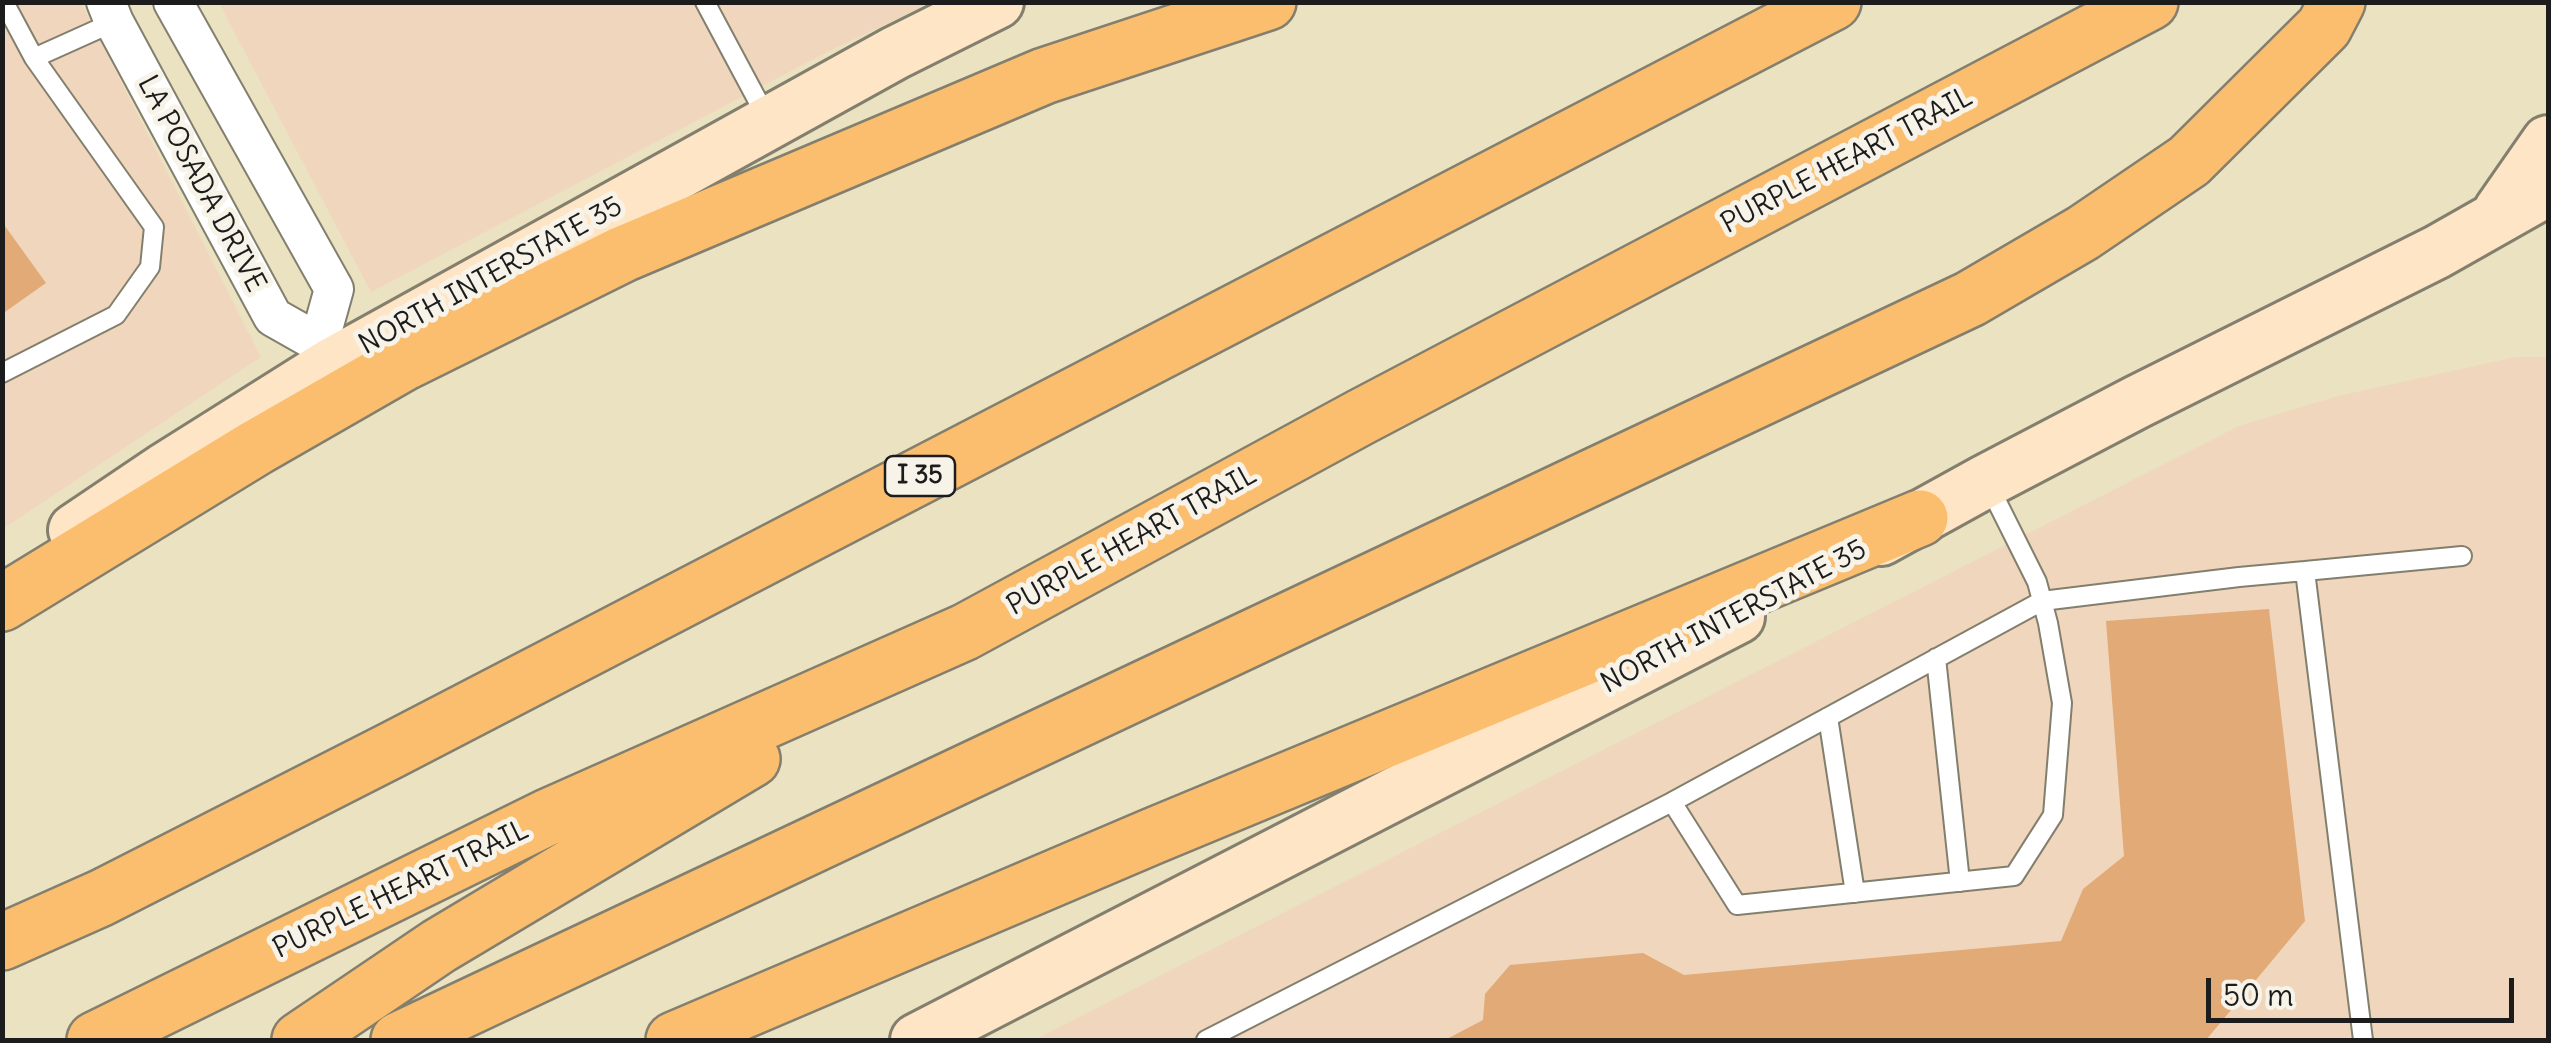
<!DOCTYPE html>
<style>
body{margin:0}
#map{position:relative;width:2551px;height:1043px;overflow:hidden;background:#eae2c0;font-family:Delius,sans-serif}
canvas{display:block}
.frame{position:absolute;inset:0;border:5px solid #1c1c1c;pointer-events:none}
.scale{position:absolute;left:2206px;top:978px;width:308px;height:45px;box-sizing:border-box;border:5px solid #1c1c1c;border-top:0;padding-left:12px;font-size:30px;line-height:35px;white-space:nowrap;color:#1c1c1c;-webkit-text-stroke:8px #f7f3e8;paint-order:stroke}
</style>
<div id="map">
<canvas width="2551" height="1043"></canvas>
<div class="frame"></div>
<div class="scale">50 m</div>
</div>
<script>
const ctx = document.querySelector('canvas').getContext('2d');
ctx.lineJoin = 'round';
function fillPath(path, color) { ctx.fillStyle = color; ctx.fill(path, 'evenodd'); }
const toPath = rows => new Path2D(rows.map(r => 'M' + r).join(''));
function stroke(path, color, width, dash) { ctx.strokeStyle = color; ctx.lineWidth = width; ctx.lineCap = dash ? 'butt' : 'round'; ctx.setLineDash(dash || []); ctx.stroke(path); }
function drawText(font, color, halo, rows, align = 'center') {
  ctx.font = font + ' Delius,sans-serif'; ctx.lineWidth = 10; ctx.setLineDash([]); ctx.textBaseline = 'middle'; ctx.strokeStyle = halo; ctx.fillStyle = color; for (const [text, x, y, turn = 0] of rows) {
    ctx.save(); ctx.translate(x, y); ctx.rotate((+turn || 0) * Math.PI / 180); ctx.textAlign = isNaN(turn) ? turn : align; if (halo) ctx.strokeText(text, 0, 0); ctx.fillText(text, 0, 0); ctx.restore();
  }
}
const built = toPath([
 [3,3,81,3,261,357,3,529],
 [219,3,931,3,825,53,371,292],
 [2516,357,2548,357,2548,1040,1034,1040,2239,426,2338,396]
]);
const building = toPath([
 [2,222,46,283,2,314],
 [2269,609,2305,921,2206,1040,1445,1040,1483,1020,1485,994,1510,965,1643,953,1684,975,2061,941,2083,889,2124,856,2106,621]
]);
const lane = toPath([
 [705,2,767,118],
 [34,58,114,22],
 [2,373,116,315,150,267,154,227,34,58,4,2],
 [2305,571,2462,556],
 [1936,658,1960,882],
 [1828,717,1855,893],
 [1672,802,2042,601,2239,577,2305,571,2363,1040],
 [1206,1040,1672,802,1737,905,2014,876,2053,815,2062,703,2048,623,2037,582,1989,486]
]);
const street = toPath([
 [106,2,114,22,273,317,319,343,331,365],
 [173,2,334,289,319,343]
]);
const secondary = toPath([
 [2500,211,2548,142],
 [75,530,164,470,331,365,895,53,997,2],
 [1881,539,1986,481,2137,402,2437,252,2548,189],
 [917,1040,1738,617]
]);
const highway = toPath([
 [2,603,257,447,405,362,623,254,1044,76,1268,2],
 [2,942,101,898,392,750,1833,2],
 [95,1040,548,817,965,632,1361,417,2150,2],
 [300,1040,439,946,752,759],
 [399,1040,1970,299,2083,233,2189,161,2324,27,2337,2],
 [674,1040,1153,836,1920,518]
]);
const shields = [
 [920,476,70]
];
const shieldNames = [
 ["I 35",920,476]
];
const streetNames = [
 ["PURPLE HEART TRAIL",1847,161,-28],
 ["LA POSADA DRIVE",201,184,62],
 ["NORTH INTERSTATE 35",491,276,-29],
 ["PURPLE HEART TRAIL",1132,541,-29],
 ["NORTH INTERSTATE 35",1734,617,-28],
 ["PURPLE HEART TRAIL",401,890,-26]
];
fillPath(built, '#f0d6bc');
fillPath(building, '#e1aa76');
stroke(lane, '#837f6e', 22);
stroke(street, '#837f6e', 42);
stroke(secondary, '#837f6e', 58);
stroke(highway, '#837f6e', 60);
stroke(lane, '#fff', 18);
stroke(street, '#fff', 38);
stroke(secondary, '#fde5c5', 52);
stroke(highway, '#fbbd6e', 55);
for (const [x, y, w] of shields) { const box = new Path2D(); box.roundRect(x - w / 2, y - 20, w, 40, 8); ctx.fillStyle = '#f7f3e8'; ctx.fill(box); stroke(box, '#1c1c1c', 2.5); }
drawText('bold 25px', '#1c1c1c', null, shieldNames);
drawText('28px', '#1c1c1c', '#f7f3e8', streetNames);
</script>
